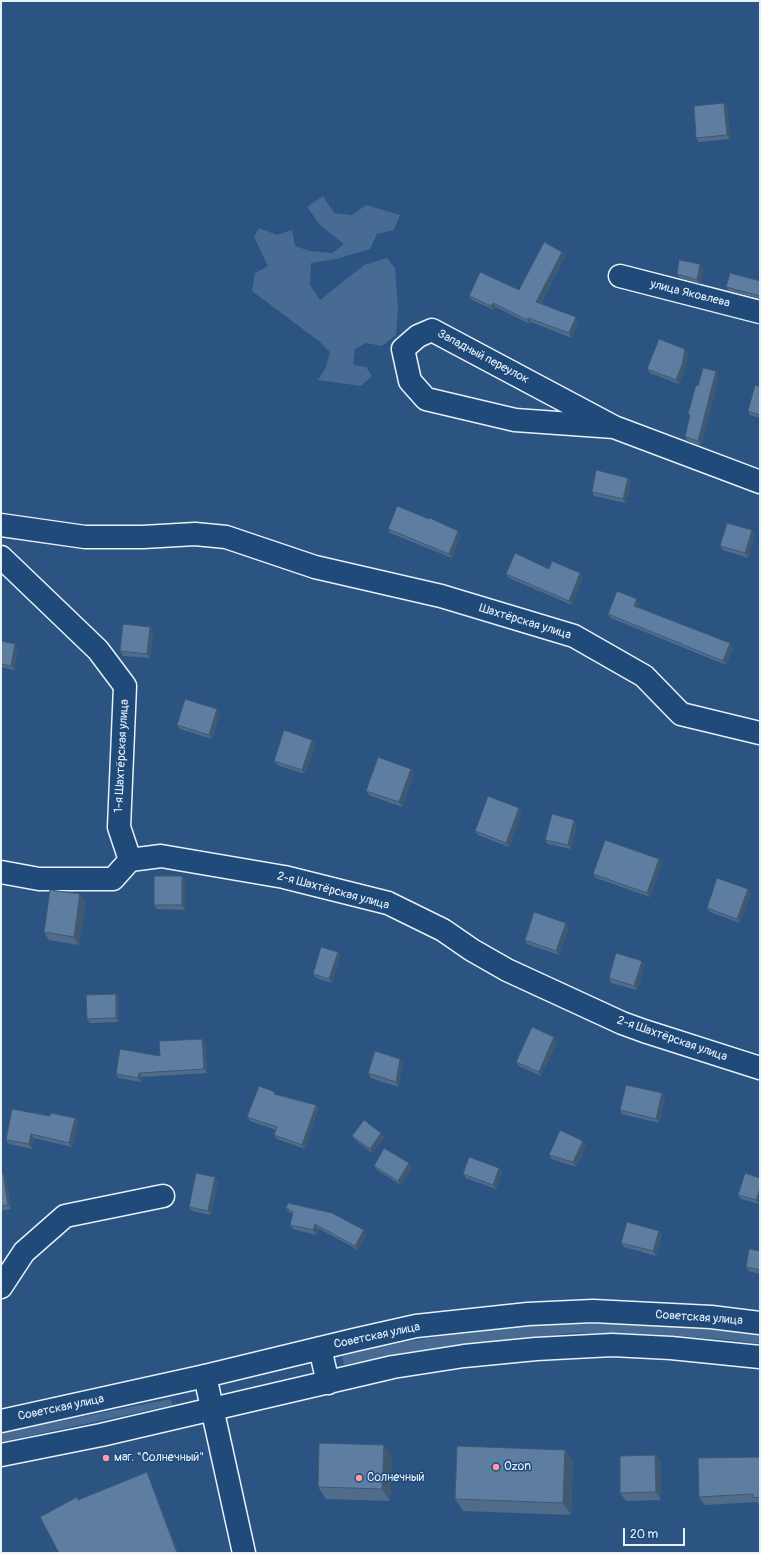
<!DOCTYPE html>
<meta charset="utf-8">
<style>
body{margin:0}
#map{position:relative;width:761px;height:1554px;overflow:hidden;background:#2b5482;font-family:Pangolin,sans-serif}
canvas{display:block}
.frame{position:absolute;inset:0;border:2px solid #e8f1f8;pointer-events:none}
.scale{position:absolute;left:623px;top:1528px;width:62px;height:18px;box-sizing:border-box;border:2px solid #e8f1f8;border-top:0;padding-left:5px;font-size:12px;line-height:14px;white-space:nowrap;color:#e8f1f8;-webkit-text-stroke:3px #1f4a7a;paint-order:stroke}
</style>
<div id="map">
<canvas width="761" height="1554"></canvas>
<div class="frame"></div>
<div class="scale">20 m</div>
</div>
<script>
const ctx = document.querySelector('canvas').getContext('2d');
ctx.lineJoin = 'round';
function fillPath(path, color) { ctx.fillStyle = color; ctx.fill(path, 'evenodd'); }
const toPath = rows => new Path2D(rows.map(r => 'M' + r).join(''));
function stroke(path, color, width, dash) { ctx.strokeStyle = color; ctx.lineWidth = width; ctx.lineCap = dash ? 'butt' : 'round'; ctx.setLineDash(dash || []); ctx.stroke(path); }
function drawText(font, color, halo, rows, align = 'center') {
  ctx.font = font + ' Pangolin,sans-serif'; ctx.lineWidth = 3; ctx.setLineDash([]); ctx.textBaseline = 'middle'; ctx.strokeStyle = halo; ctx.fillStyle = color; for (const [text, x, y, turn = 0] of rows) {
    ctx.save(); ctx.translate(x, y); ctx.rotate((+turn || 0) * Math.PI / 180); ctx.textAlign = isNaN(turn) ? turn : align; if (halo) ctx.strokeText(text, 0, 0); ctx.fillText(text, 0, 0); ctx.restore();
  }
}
const green = toPath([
 [323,196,334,213,352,215,366,205,400,215,394,230,377,234,370,249,336,259,311,263,310,285,320,300,364,265,387,258,395,268,398,308,396,335,382,346,366,343,355,349,353,365,366,367,372,376,361,386,318,380,326,367,330,352,320,342,252,291,255,273,268,266,254,237,259,228,277,235,292,230,295,246,310,251,332,253,344,244,320,225,307,207],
 [633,1323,760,1334,760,1344,729,1340,653,1334,572,1333,415,1351,344,1365,342,1355,405,1342,480,1330,540,1325],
 [170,1399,173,1405,1,1442,1,1433]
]);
const minor = toPath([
 [620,276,760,312],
 [614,427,515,420,426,399,410,381,403,349,418,336,432,330,614,427,760,482],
 [1,525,85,537,143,537,195,534,226,537,315,567,441,596,574,636,644,676,681,714,760,733],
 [1,557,98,650,125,686,119,827,130,860],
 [1,872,39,879,113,879,130,860,161,856,284,877,388,903,443,930,472,950,507,970,622,1023,644,1031,760,1068],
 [1,1287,24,1252,65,1216,163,1196],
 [205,1376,244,1553]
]);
const secondary = toPath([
 [320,1348,328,1383],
 [1,1421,205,1376,354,1340,416,1326,528,1314,593,1311,711,1317,760,1323],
 [1,1455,101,1435,393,1367,464,1356,536,1349,612,1345,671,1348,760,1357]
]);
const wall = toPath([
 [724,103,727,107,730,139,699,142,696,138],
 [562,252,565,256,541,303,578,321,572,338,531,322,530,324,496,307,494,310,472,300,469,296,519,290],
 [703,268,700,284,680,278,677,274],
 [760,281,760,299,729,291,726,287],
 [688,353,685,369,679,384,650,373,647,369],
 [716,371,719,376,701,445,688,442,685,437,690,416,688,414,698,386],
 [760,387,760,418,750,415,748,411],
 [631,482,626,503,594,496,592,492],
 [429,519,461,535,452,558,390,533,388,529],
 [755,534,748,558,723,550,720,546],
 [549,569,583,577,572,605,509,578,506,574],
 [640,603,638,607,730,643,733,648,726,665,611,618,608,614],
 [150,627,153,631,150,658,123,656,120,651],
 [1,641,15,644,18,648,14,670,1,667],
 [220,713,212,739,180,729,177,725],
 [312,740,315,744,305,774,277,765,274,761],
 [414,773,402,807,369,795,366,791],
 [522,812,509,847,478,835,475,831],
 [577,824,571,849,548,844,545,840],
 [662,863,650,897,596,878,593,874],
 [185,880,185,910,157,909,154,905],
 [751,893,740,923,710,912,707,908],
 [86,903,79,945,49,940,44,932],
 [566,923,569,927,559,955,527,944,525,940],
 [338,952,340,956,332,983,316,978,313,974],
 [645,965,637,990,611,983,609,978],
 [116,994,119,998,119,1022,90,1023,87,1019],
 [557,1041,541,1076,519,1066,516,1062],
 [205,1043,207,1073,142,1077,141,1082,119,1078,116,1074,160,1056],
 [403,1063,398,1087,371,1078,368,1073],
 [278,1095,316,1105,318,1109,305,1149,277,1139,274,1135,276,1130,250,1121,247,1117],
 [665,1097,659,1123,622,1114,620,1110],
 [50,1116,75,1118,78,1122,72,1147,34,1138,32,1149,9,1144,6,1140],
 [381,1133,384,1137,372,1153,355,1140,352,1136],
 [586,1145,576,1167,552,1159,549,1155],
 [374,1166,412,1167,401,1185,377,1170],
 [499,1168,502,1172,496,1189,466,1178,463,1174],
 [1,1174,3,1174,6,1178,11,1209,1,1211],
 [760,1178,760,1202,759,1204,741,1199,738,1195],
 [218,1181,211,1215,192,1211,189,1207],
 [286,1208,366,1235,358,1250,318,1228,316,1235,293,1229,290,1225,293,1214,289,1212],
 [659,1231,662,1235,656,1256,624,1247,621,1243],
 [760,1251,760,1274,749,1271,746,1267],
 [384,1445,392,1457,390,1501,326,1499,318,1487],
 [565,1450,573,1462,571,1515,463,1511,455,1499],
 [655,1455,661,1463,661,1500,626,1501,620,1493],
 [760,1457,760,1506,759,1506,757,1502,705,1505,699,1497]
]);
const shadedWall = toPath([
 [724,103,727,107,730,139,727,135],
 [562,252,565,256,539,306,536,302],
 [700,264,703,268,700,284,697,280],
 [493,303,496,307,494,310,491,306],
 [576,317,578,321,572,338,569,333],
 [528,318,531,322,530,324,527,320],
 [685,349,688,353,685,369,679,384,676,380],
 [716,371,719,376,701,445,698,441],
 [628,478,631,482,626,503,623,499],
 [752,530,755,534,748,558,745,553],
 [458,531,461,535,452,558,449,554],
 [580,573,583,577,572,605,569,601],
 [637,599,640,603,637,610,634,606],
 [150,627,153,631,150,658,147,654],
 [730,643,733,648,726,665,723,661],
 [15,644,18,648,14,670,11,666],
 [217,709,220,713,212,739,209,735],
 [312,740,315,744,305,774,302,770],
 [411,769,414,773,402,807,399,802],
 [519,808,522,812,509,847,506,843],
 [574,820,577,824,571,849,568,845],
 [659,859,662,863,650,897,647,893],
 [182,876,185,880,185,910,182,905],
 [748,889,751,893,740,923,737,919],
 [80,894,86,903,79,945,74,937],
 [566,923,569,927,559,955,556,951],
 [338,952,340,956,332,983,329,979],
 [642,961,645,965,637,990,634,986],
 [116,994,119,998,119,1022,116,1018],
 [554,1037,557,1041,541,1076,539,1072],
 [202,1039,205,1043,207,1073,204,1069],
 [400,1059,403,1063,398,1087,396,1082],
 [139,1073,142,1077,141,1082,138,1078],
 [662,1093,665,1097,659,1123,656,1119],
 [316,1105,318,1109,305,1149,302,1145],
 [75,1118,78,1122,72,1147,69,1143],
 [381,1133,384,1137,372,1153,370,1149],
 [31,1134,34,1138,32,1149,29,1144],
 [583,1141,586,1145,576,1167,573,1162],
 [409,1163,412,1167,401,1185,398,1181],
 [499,1168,502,1172,496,1189,493,1185],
 [3,1174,6,1178,11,1209,8,1205],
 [215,1177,218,1181,211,1215,208,1211],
 [760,1188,760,1202,759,1204,756,1200],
 [315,1224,318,1228,316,1235,313,1230],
 [364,1230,366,1235,358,1250,355,1246],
 [659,1231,662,1235,656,1256,653,1251],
 [384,1445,392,1457,390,1501,382,1489],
 [565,1450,573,1462,571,1515,563,1503],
 [655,1455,661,1463,661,1500,656,1492],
 [147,1472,149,1477,179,1553,177,1553]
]);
const building = toPath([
 [724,103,727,135,696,138,694,106,724,103],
 [544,242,562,252,536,302,576,317,569,333,528,318,527,320,493,303,491,306,469,296,480,272,519,290,544,242],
 [679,260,700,264,697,280,677,274,679,260],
 [730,273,760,281,760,296,726,287,730,273],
 [659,339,685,349,682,365,676,380,647,369,659,339],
 [703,368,716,371,698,441,685,437,690,415,688,414,696,385,698,386,703,368],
 [755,385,760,387,760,415,748,411,755,385],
 [596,470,628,478,623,499,592,492,596,470],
 [397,506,429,519,430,518,458,531,449,554,388,529,397,506],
 [727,523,752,530,745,553,720,546,727,523],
 [515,553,549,569,552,561,580,573,569,601,506,574,515,553],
 [617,591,637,599,634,606,730,643,723,661,608,614,617,591],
 [123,624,150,627,147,654,120,651,123,624],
 [1,641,15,644,11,666,1,664,1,641],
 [185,699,217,709,209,735,177,725,185,699],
 [284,730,312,740,302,770,274,761,284,730],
 [378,757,411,769,399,802,366,791,378,757],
 [488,796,519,808,506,843,475,831,488,796],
 [552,814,574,820,568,845,545,840,552,814],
 [605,840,659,859,647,893,593,874,605,840],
 [154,876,182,876,182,905,154,905,154,876],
 [717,878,748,889,737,919,707,908,717,878],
 [50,890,80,894,74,937,44,932,50,890],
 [534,912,566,923,556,951,525,940,534,912],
 [321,947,338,952,329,979,313,974,321,947],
 [616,953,642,961,634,986,609,978,616,953],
 [116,994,116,1018,87,1019,86,995,116,994],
 [532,1027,554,1037,539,1072,516,1062,532,1027],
 [202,1039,204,1069,139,1073,138,1078,116,1074,120,1049,160,1056,159,1041,202,1039],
 [375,1051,400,1059,396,1082,368,1073,375,1051],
 [626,1085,662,1093,656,1119,620,1110,626,1085],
 [259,1086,275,1092,274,1094,316,1105,302,1145,274,1135,277,1127,247,1117,259,1086],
 [12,1109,50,1116,51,1113,75,1118,69,1143,31,1134,29,1144,6,1140,12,1109],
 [364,1120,381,1133,370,1149,352,1136,364,1120],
 [560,1130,583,1141,573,1162,549,1155,560,1130],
 [384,1148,409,1163,398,1181,374,1166,384,1148],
 [469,1157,499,1168,493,1185,463,1174,469,1157],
 [196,1173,215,1177,208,1211,189,1207,196,1173],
 [745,1173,760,1178,760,1188,756,1200,738,1195,745,1173],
 [1,1174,3,1174,8,1205,1,1206,1,1174],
 [288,1203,332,1213,364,1230,355,1246,315,1224,313,1230,290,1225,293,1212,286,1208,288,1203],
 [627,1222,659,1231,653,1251,621,1243,627,1222],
 [749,1249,760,1251,760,1270,746,1267,749,1249],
 [319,1443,384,1445,382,1489,318,1487,319,1443],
 [457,1446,565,1450,563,1503,455,1499,457,1446],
 [655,1455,656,1492,620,1493,620,1456,655,1455],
 [760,1457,760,1497,753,1498,753,1494,699,1497,698,1458,760,1457],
 [147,1472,177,1553,59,1553,40,1517,77,1497,78,1500,147,1472]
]);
const markers = [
 [106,1458,4,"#ff9aa2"],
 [496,1467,4,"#ff9aa2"],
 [359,1478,4,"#ff9aa2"]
];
const streetNames = [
 ["улица Яковлева",690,294,14],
 ["Западный переулок",483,357,28],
 ["Шахтёрская улица",525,622,17],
 ["1-я Шахтёрская улица",122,756,-87],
 ["2-я Шахтёрская улица",333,891,15],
 ["2-я Шахтёрская улица",672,1039,19],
 ["Советская улица",699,1318,4],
 ["Советская улица",377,1336,-12],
 ["Советская улица",61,1408,-12]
];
const poiNames = [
 ["маг. \"Солнечный\"",114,1458],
 ["Ozon",504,1467],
 ["Солнечный",367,1478]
];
fillPath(green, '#476b93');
stroke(minor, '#e8f1f8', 25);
stroke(secondary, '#e8f1f8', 25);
stroke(minor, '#1f4a7a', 22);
stroke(secondary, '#1f4a7a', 22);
fillPath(wall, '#506c8a');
fillPath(shadedWall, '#415871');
fillPath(building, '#5d7da1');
stroke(building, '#415871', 1);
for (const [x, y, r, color] of markers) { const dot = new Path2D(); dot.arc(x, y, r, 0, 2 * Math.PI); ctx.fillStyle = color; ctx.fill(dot); stroke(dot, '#1f4a7a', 1.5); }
drawText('12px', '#e8f1f8', '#1f4a7a', streetNames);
drawText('12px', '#e8f1f8', '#1f4a7a', poiNames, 'left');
</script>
